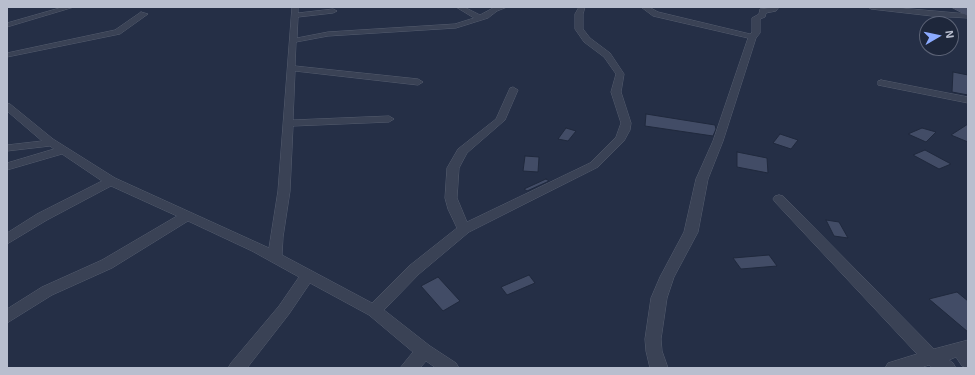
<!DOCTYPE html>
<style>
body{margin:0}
#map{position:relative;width:975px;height:375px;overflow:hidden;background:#252f46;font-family:"Exo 2",sans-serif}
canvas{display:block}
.frame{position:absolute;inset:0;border:8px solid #b8bece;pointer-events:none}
.north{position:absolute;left:919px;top:16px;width:40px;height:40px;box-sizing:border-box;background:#1e273b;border:1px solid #5c6376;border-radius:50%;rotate:81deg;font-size:11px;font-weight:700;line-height:16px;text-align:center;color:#b8bece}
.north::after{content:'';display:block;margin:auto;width:14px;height:18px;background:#8cabff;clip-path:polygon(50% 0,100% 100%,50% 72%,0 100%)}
</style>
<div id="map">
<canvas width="975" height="375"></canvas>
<div class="frame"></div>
<div class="north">N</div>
</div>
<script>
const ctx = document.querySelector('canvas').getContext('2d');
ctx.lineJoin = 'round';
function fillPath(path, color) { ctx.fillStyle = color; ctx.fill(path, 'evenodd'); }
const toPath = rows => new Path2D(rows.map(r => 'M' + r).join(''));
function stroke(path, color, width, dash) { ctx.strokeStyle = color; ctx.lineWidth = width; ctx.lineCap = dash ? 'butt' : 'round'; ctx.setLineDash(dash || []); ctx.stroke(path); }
const building = toPath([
 [953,72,968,75,968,95,952,92,953,72],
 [646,114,715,125,716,129,713,136,645,126,646,114],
 [968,124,968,142,951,135,968,124],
 [566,128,576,131,568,141,558,139,566,128],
 [922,128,936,132,926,142,908,134,922,128],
 [780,134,798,140,791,149,773,143,780,134],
 [925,150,951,164,939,169,913,155,925,150],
 [737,152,767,158,768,173,737,167,737,152],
 [525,156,539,157,538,172,523,171,525,156],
 [546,179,549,181,527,191,524,189,546,179],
 [826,220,839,222,848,238,834,236,826,220],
 [769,255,777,266,741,269,733,258,769,255],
 [529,275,535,283,507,295,501,287,529,275],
 [438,277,460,301,443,311,421,286,438,277],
 [957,292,968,301,968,332,929,299,957,292]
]);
const minor = toPath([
 [63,7,74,7,7,27,7,23,63,7],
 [292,7,298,7,298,13,333,9,337,11,333,13,298,17,297,38,328,32,455,24,474,18,456,7,464,7,480,15,493,8,507,7,497,11,488,18,456,28,328,36,296,42,295,66,418,79,423,82,418,85,295,71,293,120,389,116,394,119,389,122,293,126,290,191,283,237,282,255,372,303,409,266,457,228,448,209,445,198,447,168,458,149,496,119,510,88,513,87,518,90,505,120,467,153,459,168,457,198,467,222,590,163,616,137,621,123,611,92,616,74,604,57,584,42,575,29,575,14,579,7,585,7,583,14,583,29,590,38,610,53,624,74,621,92,631,123,630,130,624,141,598,167,469,232,419,274,384,310,430,346,456,363,459,368,436,368,426,361,420,368,400,368,413,352,369,315,310,283,289,314,247,368,228,368,231,363,279,306,299,277,252,251,188,221,112,268,52,295,7,323,7,309,42,287,102,260,177,216,111,186,47,220,7,244,7,233,37,214,102,181,62,154,7,170,7,163,54,149,50,146,7,151,7,145,42,141,7,111,7,103,10,104,53,139,115,178,269,248,278,191,292,7],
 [641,7,649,7,658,12,750,34,752,32,752,18,759,14,760,9,779,7,776,11,766,13,765,17,760,19,760,33,756,38,723,141,708,179,698,232,674,277,667,298,661,339,662,351,668,368,650,368,646,351,645,339,651,298,660,277,684,232,696,179,713,141,748,38,653,16,641,7],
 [868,7,889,7,968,14,968,18,932,16,871,9,868,7],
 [141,12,148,14,120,34,7,57,7,53,115,30,141,12],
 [881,80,968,97,968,103,878,85,878,81,881,80],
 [779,195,783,196,934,349,968,340,968,368,962,366,956,357,949,360,953,363,956,368,933,368,929,365,920,368,885,368,888,363,917,354,775,202,773,199,775,196,779,195]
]);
const secondary = toPath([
 [951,7,964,7,968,9,968,16,951,7]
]);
fillPath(building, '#424c66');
stroke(building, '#20293d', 1);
stroke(minor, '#555d6f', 1);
stroke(secondary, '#555d6f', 1);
fillPath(minor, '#3a4255');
fillPath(secondary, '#485068');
</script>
